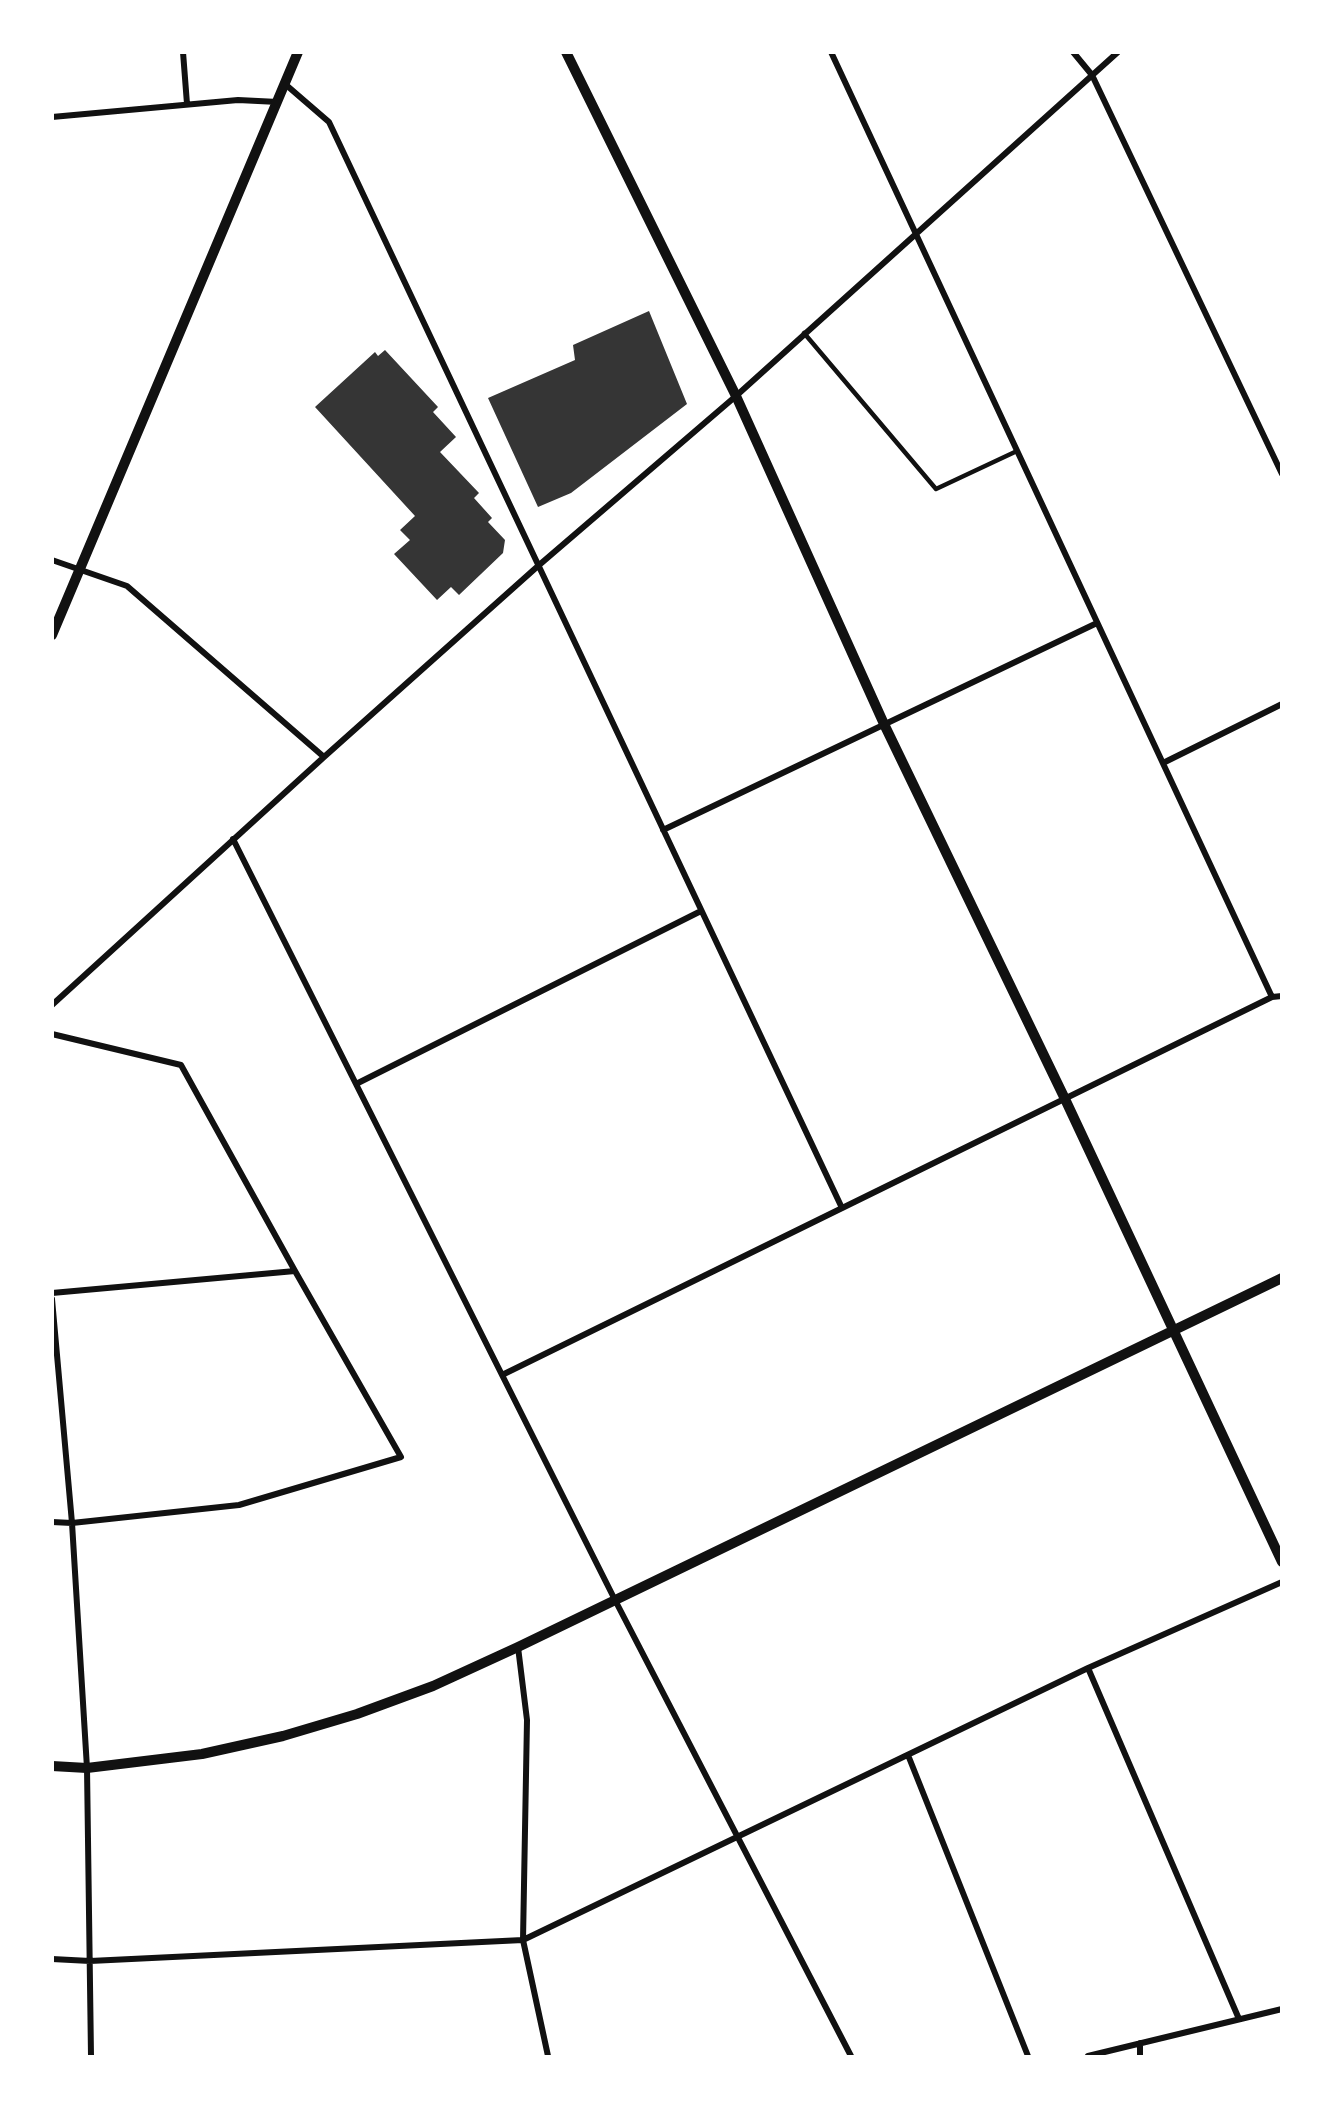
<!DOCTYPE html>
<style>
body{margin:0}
#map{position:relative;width:1334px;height:2109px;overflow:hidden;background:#fff;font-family:Ubuntu,sans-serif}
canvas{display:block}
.frame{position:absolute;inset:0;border:54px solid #fff;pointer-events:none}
</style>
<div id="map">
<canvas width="1334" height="2109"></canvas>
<div class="frame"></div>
</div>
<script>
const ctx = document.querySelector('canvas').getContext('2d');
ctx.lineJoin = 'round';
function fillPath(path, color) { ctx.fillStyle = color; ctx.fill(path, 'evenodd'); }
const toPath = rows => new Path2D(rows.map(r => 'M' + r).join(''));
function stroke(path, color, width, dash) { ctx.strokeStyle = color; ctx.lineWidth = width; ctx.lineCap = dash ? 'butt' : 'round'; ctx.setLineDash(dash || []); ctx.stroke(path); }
const building = toPath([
 [649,311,687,404,571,493,538,507,488,398,575,360,573,345],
 [385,350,438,407,433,412,456,437,440,452,479,493,474,498,492,518,488,522,505,540,503,553,459,595,451,587,437,600,394,554,410,540,400,530,415,516,315,407,375,352,378,356]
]);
const service = toPath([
 [804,333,936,489,1017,451]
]);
const minor = toPath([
 [183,52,187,104],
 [831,52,1272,997],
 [1073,52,1092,75,1282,474],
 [285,84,329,122,842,1208],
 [52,117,238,100,278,102],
 [52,560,127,586,324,757],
 [1163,763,1282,704],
 [663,830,1097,623],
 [233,839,615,1600,851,2056],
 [52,1005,324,757,538,566,736,396,1118,52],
 [52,1034,181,1065,295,1271,401,1457,239,1505,72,1523,87,1768,91,2056],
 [356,1084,701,911],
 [52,1293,295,1271],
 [52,1299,72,1523,52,1522],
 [502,1375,1272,997,1282,996],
 [518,1647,527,1720,523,1940,548,2056],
 [1088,1668,1239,2019],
 [908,1755,1028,2056],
 [52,1959,90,1961,523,1940,1088,1668,1282,1582],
 [1140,2043,1140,2056],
 [1088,2056,1282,2009]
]);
const tertiary = toPath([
 [566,52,736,396,884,724,1065,1099,1282,1562],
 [52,635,298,52],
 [52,1766,87,1768,202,1754,283,1736,357,1714,433,1686,518,1647,1282,1278]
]);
fillPath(building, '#353535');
stroke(service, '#111', 4.5);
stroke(minor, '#111', 6);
stroke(tertiary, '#111', 10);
</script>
